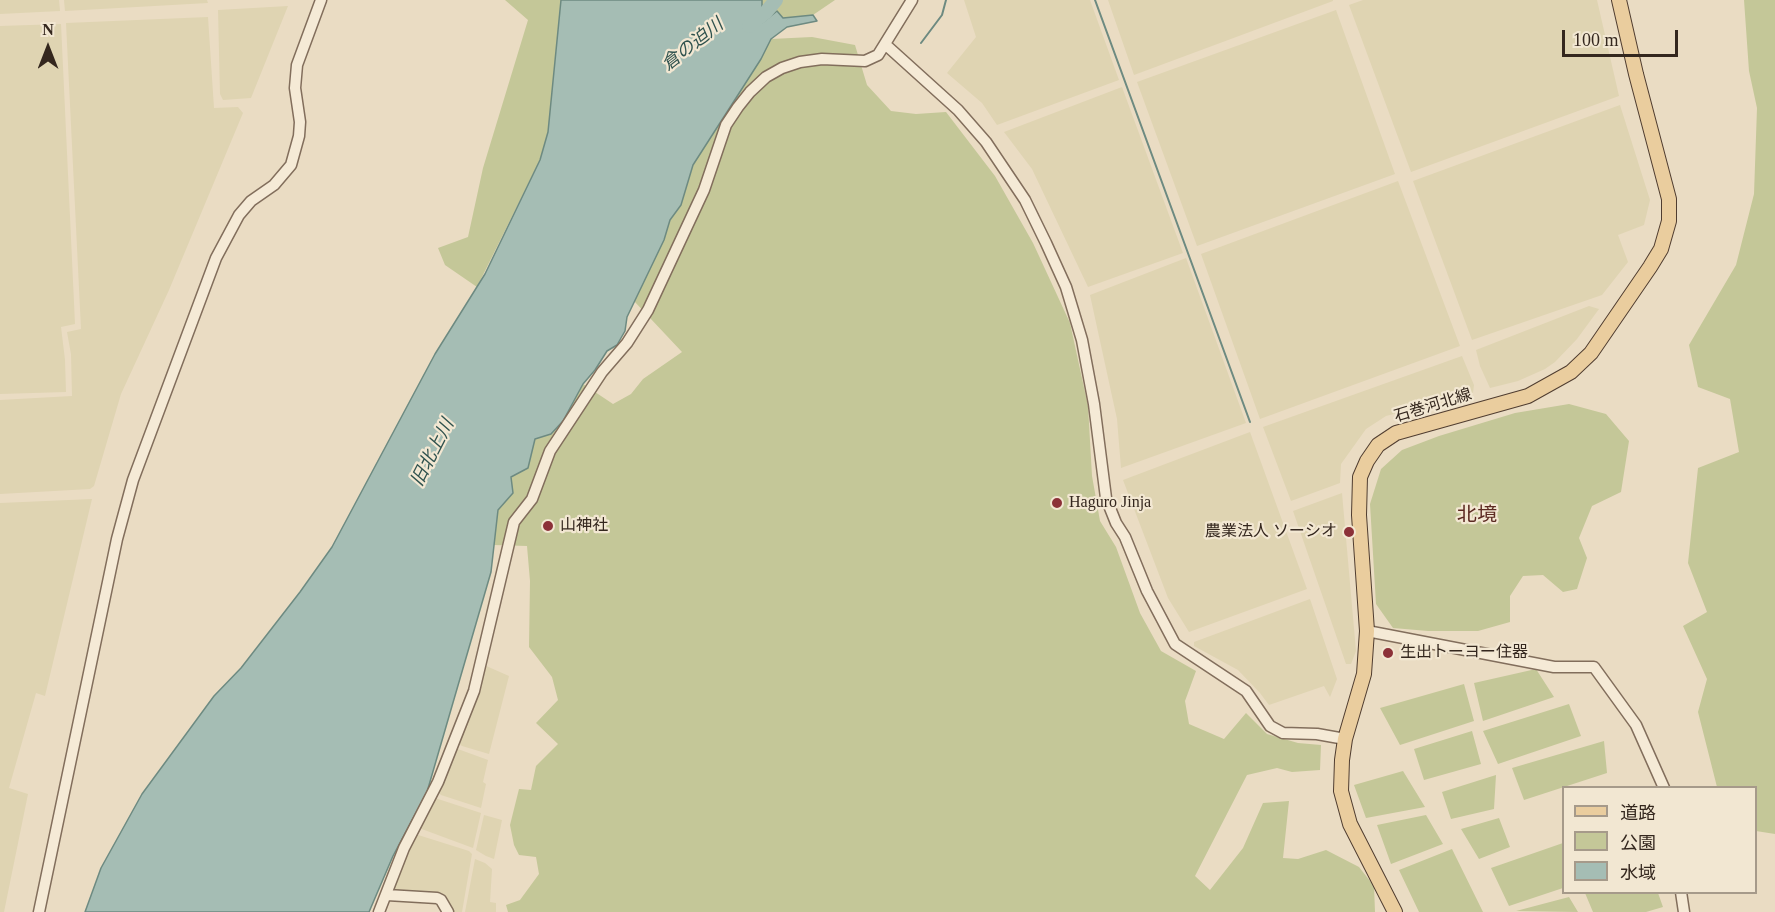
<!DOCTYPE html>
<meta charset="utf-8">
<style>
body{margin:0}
#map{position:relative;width:1775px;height:912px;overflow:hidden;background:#eadcc3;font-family:"Times New Roman","Noto Sans JP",serif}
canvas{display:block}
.legend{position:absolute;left:1562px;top:786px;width:195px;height:108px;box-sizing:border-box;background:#f2e7d2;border:2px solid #a69a8a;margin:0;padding:8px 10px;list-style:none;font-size:18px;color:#34271e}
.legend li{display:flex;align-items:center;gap:12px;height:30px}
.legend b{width:30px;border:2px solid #a69a8a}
.north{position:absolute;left:18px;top:18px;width:60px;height:60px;-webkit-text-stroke:4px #f2e7d2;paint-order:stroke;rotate:0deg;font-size:16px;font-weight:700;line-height:24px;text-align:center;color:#34271e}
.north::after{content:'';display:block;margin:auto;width:21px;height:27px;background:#34271e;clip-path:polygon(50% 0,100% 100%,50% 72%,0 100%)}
.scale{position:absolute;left:1562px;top:30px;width:116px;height:27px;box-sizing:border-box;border:3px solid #34271e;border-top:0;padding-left:8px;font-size:18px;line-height:21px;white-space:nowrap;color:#34271e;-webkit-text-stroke:4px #f2e7d2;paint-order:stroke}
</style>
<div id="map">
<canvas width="1775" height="912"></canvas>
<ul class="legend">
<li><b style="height:8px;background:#eacd9e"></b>道路</li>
<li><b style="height:16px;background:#c4c798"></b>公園</li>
<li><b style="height:16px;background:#a5bdb4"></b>水域</li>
</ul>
<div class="north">N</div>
<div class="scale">100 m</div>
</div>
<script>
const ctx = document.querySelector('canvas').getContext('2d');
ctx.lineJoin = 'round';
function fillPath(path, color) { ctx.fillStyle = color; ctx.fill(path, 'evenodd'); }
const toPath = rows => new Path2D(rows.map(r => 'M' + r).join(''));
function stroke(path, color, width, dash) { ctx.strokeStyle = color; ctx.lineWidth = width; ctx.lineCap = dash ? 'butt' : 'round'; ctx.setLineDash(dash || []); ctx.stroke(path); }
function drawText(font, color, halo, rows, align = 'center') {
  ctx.font = font + ' "Times New Roman","Noto Sans JP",serif'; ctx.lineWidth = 4.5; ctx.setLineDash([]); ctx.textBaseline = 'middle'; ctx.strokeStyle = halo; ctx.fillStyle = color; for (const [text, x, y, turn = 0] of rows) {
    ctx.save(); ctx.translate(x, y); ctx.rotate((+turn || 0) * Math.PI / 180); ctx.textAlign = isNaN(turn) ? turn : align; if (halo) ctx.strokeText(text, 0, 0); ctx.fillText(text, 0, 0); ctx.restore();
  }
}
const farmland = toPath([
 [0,0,59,0,60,11,0,14],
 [64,0,207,0,208,3,65,11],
 [964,0,1090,0,1119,80,997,125,982,103,947,73,976,37],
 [1108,0,1333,0,1333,1,1134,75],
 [1363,0,1597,0,1619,96,1411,172,1349,5],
 [288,6,251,98,223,100,220,94,218,10],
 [1336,10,1395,174,1197,246,1137,82],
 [208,17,214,108,238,107,243,113,169,290,121,394,94,486,90,489,0,494,0,400,72,396,71,354,67,332,81,329,66,23],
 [61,24,75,324,61,327,65,360,66,392,0,394,0,26],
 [1122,87,1183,253,1088,287,1032,169,1004,132],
 [1620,105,1650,200,1644,225,1618,235,1628,262,1602,295,1472,340,1413,181],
 [1398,181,1460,346,1260,419,1201,254],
 [1186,258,1246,423,1121,468,1117,419,1090,295],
 [1589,306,1599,309,1577,339,1555,362,1545,369,1518,381,1490,388,1480,366,1476,350],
 [1462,356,1474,385,1473,393,1386,416,1366,429,1341,464,1340,483,1291,501,1263,427],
 [1250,432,1307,589,1189,632,1168,598,1123,480],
 [1342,493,1356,651,1351,664,1346,664,1293,511],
 [92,499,45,696,36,693,9,788,28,794,4,912,0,912,0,503],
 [1310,599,1337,679,1330,697,1324,686,1269,705,1260,693,1238,670,1194,646,1194,642],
 [484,665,509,676,489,754,462,746,457,742],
 [455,748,488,760,483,782,486,784,481,808,441,795,438,792],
 [435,798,481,813,473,848,419,828],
 [484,815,502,820,494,859,486,856,476,850],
 [415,834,469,851,472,854,462,912,451,912,443,897,391,893],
 [475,859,485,863,492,869,490,902,496,903,496,912,465,912]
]);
const green = toPath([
 [505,0,561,0,548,132,540,160,477,287,445,265,438,248,468,237,483,168,528,20],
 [762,0,835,0,813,15,762,24],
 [1744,0,1775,0,1775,834,1756,831,1756,788,1717,787,1698,712,1707,679,1683,626,1707,612,1688,563,1698,468,1739,452,1730,399,1698,387,1689,345,1736,265,1754,194,1757,108,1749,71],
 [812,37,855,45,867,85,891,111,916,114,946,112,995,176,1033,243,1070,323,1088,406,1092,476,1100,521,1116,547,1140,613,1161,651,1196,671,1185,701,1189,724,1224,739,1246,713,1267,734,1298,743,1321,745,1320,770,1292,772,1277,768,1247,775,1195,876,1210,890,1243,848,1263,803,1289,801,1283,858,1298,859,1326,850,1359,867,1374,886,1375,912,508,912,506,905,520,900,539,874,536,857,519,855,514,845,510,825,519,789,531,790,536,766,558,744,536,723,558,700,552,677,529,647,530,581,527,546,494,545,498,510,513,493,511,477,528,468,535,439,551,434,563,421,583,384,613,404,631,394,643,379,682,352,634,301,670,220,681,205,693,165,771,39],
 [1569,404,1606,414,1629,441,1621,492,1592,506,1579,538,1587,558,1577,589,1563,592,1543,575,1523,576,1510,596,1510,622,1478,631,1428,631,1393,628,1376,604,1370,504,1381,469,1402,450,1439,436,1515,413],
 [1536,669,1554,697,1483,721,1474,683],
 [1464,684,1474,721,1400,745,1380,708],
 [1569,704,1581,736,1498,764,1483,731],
 [1472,731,1481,764,1424,780,1414,749],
 [1604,741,1607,773,1524,800,1512,768],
 [1403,771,1425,807,1366,818,1354,785],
 [1496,775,1494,809,1451,819,1442,792],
 [1426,815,1443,844,1391,864,1377,825],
 [1499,818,1510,847,1479,859,1461,829],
 [1563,843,1563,888,1509,906,1491,868],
 [1452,849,1483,912,1419,912,1399,870],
 [1585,893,1658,893,1663,907,1646,912,1593,912],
 [1569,897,1578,912,1516,911]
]);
const water = toPath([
 [561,0,762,0,762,23,777,11,783,18,813,15,817,21,787,27,771,39,761,59,693,165,681,205,670,220,664,240,627,317,625,331,617,345,607,351,595,370,583,384,563,421,551,434,535,439,528,468,511,477,513,493,498,510,491,572,427,792,393,856,369,912,85,912,101,868,142,794,214,696,241,668,300,592,332,547,435,354,485,274,540,160,548,132,561,0]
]);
const stream = toPath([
 [1095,0,1250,422],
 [921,43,942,15,946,0]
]);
const river = toPath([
 [749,26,766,12,776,0]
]);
const minor = toPath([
 [886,45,958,110,986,142,1025,200,1046,243,1066,287,1082,340,1094,404,1106,498,1116,523,1125,537,1147,591,1175,644,1246,691,1270,726,1283,733,1317,734,1345,739],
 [1367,631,1554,667,1594,667,1636,725,1664,788],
 [1681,892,1684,912],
 [387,895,437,898,441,900,448,912],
 [39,912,117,539,133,480,216,258,239,215,251,201,274,185,291,165,299,136,300,122,295,88,297,65,321,0],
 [379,912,404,848,438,782,474,691,514,522,532,499,550,451,602,372,627,343,648,310,704,190,726,125,738,107,750,92,766,77,782,68,800,62,822,59,865,61,878,55,912,0]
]);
const major = toPath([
 [1395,912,1350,824,1341,791,1342,760,1345,739,1364,674,1367,631,1359,515,1360,477,1367,461,1378,445,1396,433,1528,396,1571,372,1591,353,1650,267,1661,249,1669,221,1669,199,1636,74,1619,0]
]);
const markers = [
 [1057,503,6,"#8c3138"],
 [548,526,6,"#8c3138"],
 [1349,532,6,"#8c3138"],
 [1388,653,6,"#8c3138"]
];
const streetNames = [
 ["石巻河北線",1433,406,-17]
];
const poiNames = [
 ["Haguro Jinja",1069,503],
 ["山神社",560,526],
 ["農業法人 ソーシオ",1337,532,"right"],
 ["生出トーヨー住器",1400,653]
];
const waterNames = [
 ["倉の迫川",693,45,-38],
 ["旧北上川",433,453,-63]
];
const quarterNames = [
 ["北境",1477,516]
];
fillPath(farmland, '#dfd4b2');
fillPath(green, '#c4c798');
fillPath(water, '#a5bdb4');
stroke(water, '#6d8a81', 1.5);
stroke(stream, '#6d8a81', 2);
stroke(river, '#a5bdb4', 14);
stroke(minor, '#826e5c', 13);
stroke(major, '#503d30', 16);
stroke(minor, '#f5ead6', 10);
stroke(major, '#eacd9e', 14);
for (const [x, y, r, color] of markers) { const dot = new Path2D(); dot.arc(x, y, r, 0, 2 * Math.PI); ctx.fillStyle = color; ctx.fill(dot); stroke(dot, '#f2e7d2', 2); }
drawText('16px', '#34271e', '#f2e7d2', streetNames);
drawText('16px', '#34271e', '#f2e7d2', poiNames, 'left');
drawText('italic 18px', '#2f524e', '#f2e7d2', waterNames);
drawText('20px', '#5c2a22', '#f2e7d2', quarterNames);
</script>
